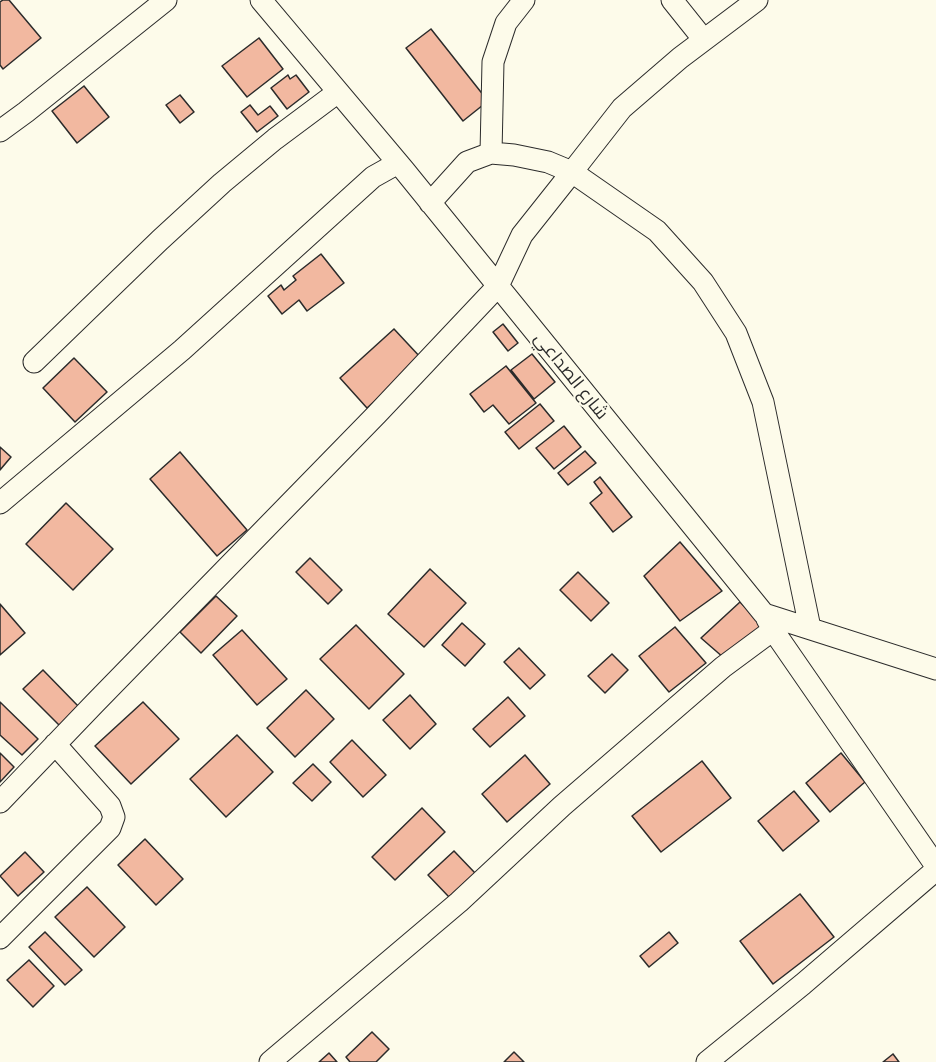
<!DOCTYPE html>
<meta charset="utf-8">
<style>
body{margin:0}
canvas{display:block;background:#fdfbea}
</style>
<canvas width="936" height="1062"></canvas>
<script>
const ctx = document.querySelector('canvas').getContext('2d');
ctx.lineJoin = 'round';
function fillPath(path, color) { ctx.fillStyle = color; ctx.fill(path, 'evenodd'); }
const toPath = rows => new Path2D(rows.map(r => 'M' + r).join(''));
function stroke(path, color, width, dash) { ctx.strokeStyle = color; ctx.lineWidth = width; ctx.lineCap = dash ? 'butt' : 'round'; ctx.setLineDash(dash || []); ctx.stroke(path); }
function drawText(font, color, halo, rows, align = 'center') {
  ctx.font = font + ' Raleway,Cairo,sans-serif'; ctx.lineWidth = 4.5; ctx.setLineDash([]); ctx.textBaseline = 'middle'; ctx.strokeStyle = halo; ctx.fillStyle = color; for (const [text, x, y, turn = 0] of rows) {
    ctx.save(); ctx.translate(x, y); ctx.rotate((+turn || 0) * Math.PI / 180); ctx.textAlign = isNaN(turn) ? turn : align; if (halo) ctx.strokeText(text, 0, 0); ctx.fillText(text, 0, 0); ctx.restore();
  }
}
const building = toPath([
 [3,0,9,0,41,38,3,69,0,65,0,2,3,0],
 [431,29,488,101,463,121,406,48,431,29],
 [259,38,283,69,247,97,222,66,259,38],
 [288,75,290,79,296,75,309,92,287,109,271,88,288,75],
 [84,86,109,117,77,143,52,111,84,86],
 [180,95,194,112,180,123,166,105,180,95],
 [250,105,258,115,270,106,278,116,257,132,241,112,250,105],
 [321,254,344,283,307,311,299,300,282,314,268,296,281,285,284,290,296,280,293,276,321,254],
 [503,324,518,343,508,351,493,332,503,324],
 [394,329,422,359,367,408,340,378,394,329],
 [532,354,555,382,534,399,511,370,532,354],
 [74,358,107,392,75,422,43,388,74,358],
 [506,366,536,403,509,424,493,405,484,412,470,394,506,366],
 [540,404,554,421,519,449,505,432,540,404],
 [564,426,581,447,554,469,536,448,564,426],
 [0,447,11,457,0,470,0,447],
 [585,451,596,463,568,485,558,473,585,451],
 [180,452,247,530,217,556,150,479,180,452],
 [600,477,632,517,613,532,590,503,602,493,594,482,600,477],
 [66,503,113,549,73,590,26,544,66,503],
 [680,542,722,591,680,621,644,576,680,542],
 [310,558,342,590,328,604,296,572,310,558],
 [430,569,466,603,424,647,388,614,430,569],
 [578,572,609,603,591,621,560,590,578,572],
 [216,596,237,616,201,653,180,632,216,596],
 [740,602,764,626,724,658,701,638,740,602],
 [0,604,25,633,0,655,0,604],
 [462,623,485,644,465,666,442,645,462,623],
 [356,625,404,674,369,709,320,659,356,625],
 [675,627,706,663,669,692,639,656,675,627],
 [242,630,287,679,257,705,213,655,242,630],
 [519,648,545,675,530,689,504,662,519,648],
 [612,654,628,670,605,693,588,676,612,654],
 [43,670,80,708,60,726,23,689,43,670],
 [306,690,334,719,295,757,267,728,306,690],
 [410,695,436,724,410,749,383,720,410,695],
 [508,697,525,716,490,747,473,729,508,697],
 [0,702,38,739,22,755,0,735,0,702],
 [143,702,179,739,131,784,95,746,143,702],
 [237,735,273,772,226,817,190,779,237,735],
 [352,740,386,775,363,797,330,762,352,740],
 [0,753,14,767,0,782,0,753],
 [841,753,865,782,830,812,806,783,841,753],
 [525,755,550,784,507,822,482,794,525,755],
 [702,761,731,798,661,852,632,816,702,761],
 [313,764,331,782,312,801,293,783,313,764],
 [794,791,819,821,783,851,758,821,794,791],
 [422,808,445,832,395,880,372,857,422,808],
 [145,839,183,879,156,905,118,865,145,839],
 [454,851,475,873,449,897,428,875,454,851],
 [25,852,44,872,18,896,0,876,25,852],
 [87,887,125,927,94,957,55,917,87,887],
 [800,894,834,937,773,984,740,941,800,894],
 [45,932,82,970,65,985,29,947,45,932],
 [669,932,678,943,649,967,640,956,669,932],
 [29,960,54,986,33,1007,7,980,29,960],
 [372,1032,389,1049,376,1062,350,1062,346,1057,372,1032],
 [514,1052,524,1062,504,1062,514,1052],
 [329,1053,337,1062,319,1062,329,1053],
 [893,1054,899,1062,883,1062,893,1054]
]);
const minor = toPath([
 [261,0,404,170,764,614,936,669],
 [672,0,704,40],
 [0,131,26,112,166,0],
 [491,153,493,62,506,23,524,0],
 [430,203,467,162,491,153,514,155,548,162,572,172,622,108,680,58,757,0],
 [34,362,160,240,222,183,275,139,338,92],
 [0,503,182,350,373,177,398,163],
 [767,619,773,630,936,866],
 [0,802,95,703,377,414,498,286,522,235,572,172,657,231,703,282,736,333,763,402,810,628],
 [0,938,110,828,114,817,110,806,55,744],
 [270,1062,459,902,562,806,723,667,773,630],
 [707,1062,803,984,936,870]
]);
const streetNames = [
 ["شارع الصداعي",571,376,51]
];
fillPath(building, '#f2b8a0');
stroke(building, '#2b2b2b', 1.5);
stroke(minor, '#2b2b2b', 23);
stroke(minor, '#fdfbea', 21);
drawText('18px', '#2b2b2b', '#fdfbea', streetNames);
</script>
